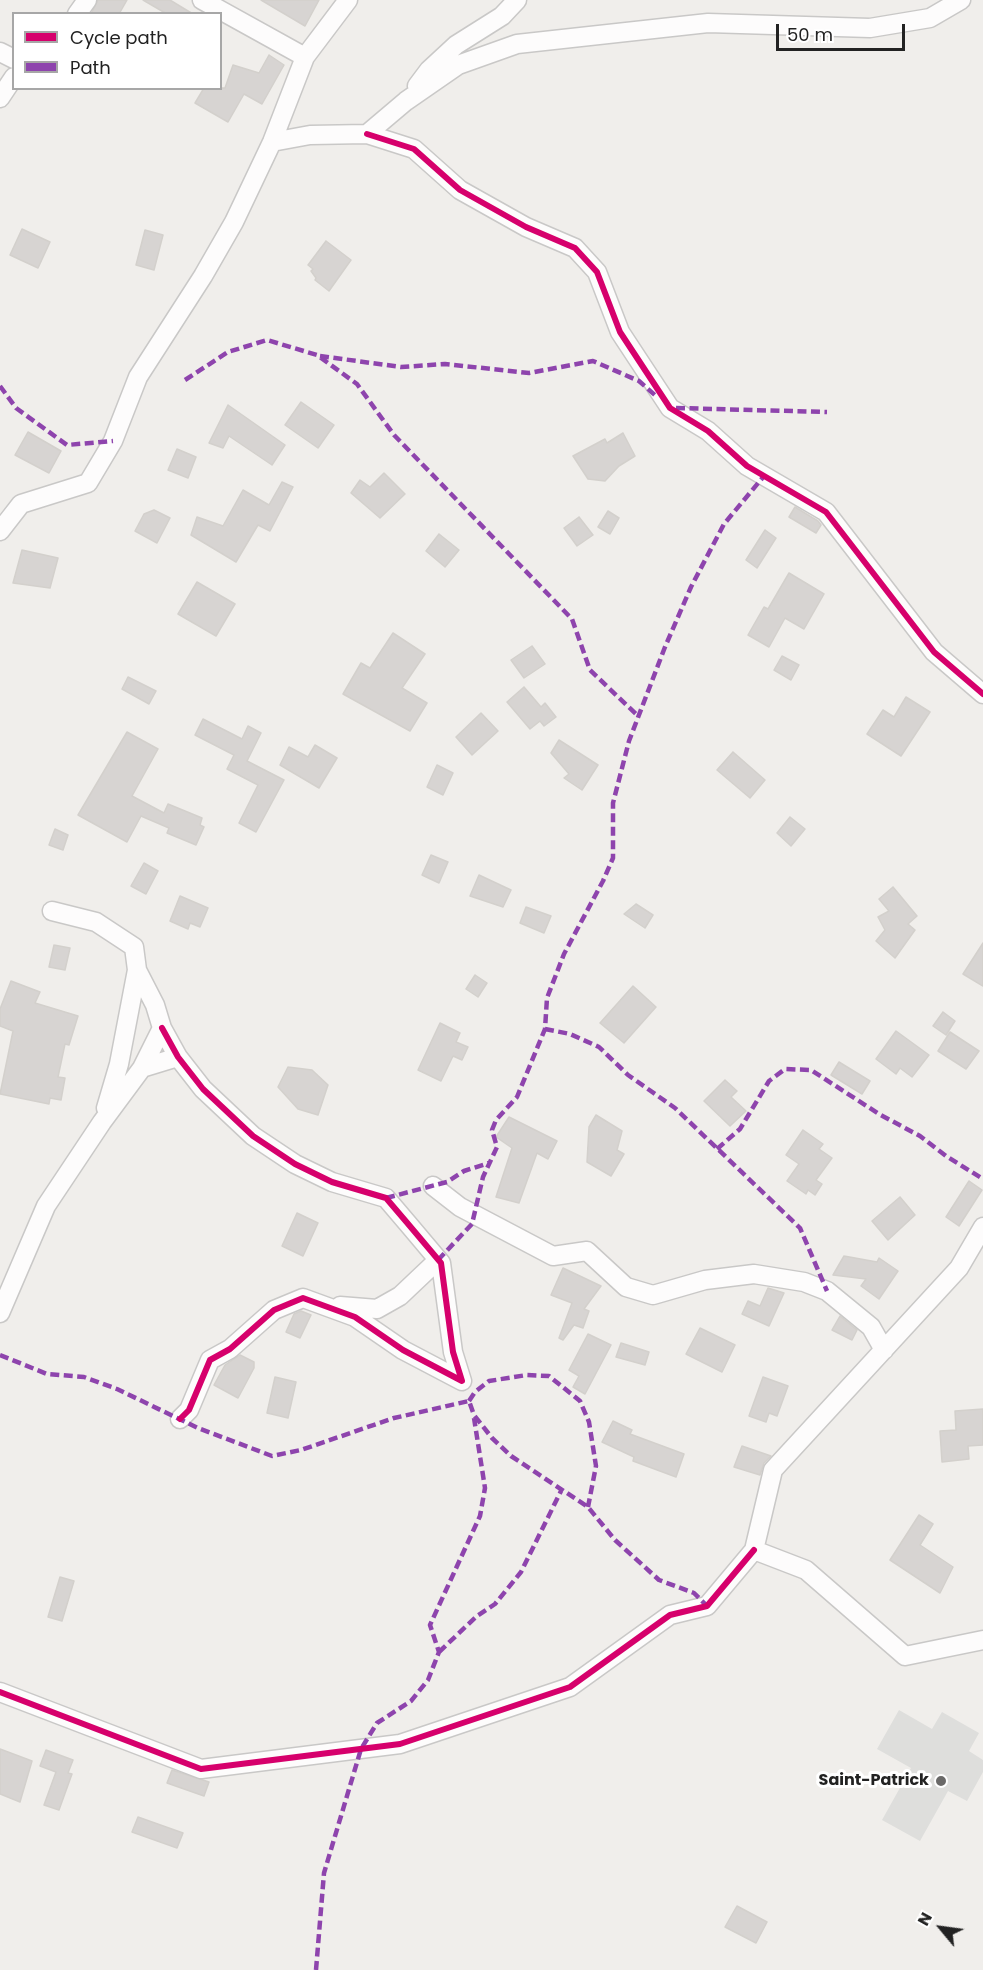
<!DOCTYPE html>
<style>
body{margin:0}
#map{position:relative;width:983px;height:1970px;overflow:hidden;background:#f0eeeb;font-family:Poppins,sans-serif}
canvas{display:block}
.legend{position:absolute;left:12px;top:12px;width:210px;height:78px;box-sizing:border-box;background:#fff;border:2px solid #a7a7a7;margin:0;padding:8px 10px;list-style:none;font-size:18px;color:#222}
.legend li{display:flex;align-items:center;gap:12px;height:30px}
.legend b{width:30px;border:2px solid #a7a7a7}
.north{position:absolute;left:911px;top:1898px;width:60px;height:60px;-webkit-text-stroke:4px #fff;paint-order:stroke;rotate:299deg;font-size:16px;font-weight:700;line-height:24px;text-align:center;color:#222}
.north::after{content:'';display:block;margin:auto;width:21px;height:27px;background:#222;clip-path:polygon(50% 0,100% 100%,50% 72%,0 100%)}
.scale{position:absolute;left:776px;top:24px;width:129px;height:27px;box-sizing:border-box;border:3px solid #222;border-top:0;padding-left:8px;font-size:18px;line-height:21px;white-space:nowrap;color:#222;-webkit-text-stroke:4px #fff;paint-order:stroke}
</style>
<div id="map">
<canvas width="983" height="1970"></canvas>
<ul class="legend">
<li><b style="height:8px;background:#d6006c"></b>Cycle path</li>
<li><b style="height:8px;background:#8e44ad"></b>Path</li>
</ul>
<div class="north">N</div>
<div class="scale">50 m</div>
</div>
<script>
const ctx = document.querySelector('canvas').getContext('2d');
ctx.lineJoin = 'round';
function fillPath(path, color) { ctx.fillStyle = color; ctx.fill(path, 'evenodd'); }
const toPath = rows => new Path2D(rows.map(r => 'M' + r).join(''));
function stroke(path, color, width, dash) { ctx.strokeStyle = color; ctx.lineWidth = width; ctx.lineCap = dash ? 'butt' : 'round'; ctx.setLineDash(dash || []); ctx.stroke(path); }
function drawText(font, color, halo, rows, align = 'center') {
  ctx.font = font + ' Poppins,sans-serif'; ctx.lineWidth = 6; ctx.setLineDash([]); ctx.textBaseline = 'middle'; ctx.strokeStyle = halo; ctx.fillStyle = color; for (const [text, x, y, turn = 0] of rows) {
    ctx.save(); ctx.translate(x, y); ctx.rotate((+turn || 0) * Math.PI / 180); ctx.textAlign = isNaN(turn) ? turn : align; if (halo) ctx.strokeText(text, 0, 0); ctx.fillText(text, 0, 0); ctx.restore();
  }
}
const religious = toPath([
 [899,1710,932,1729,942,1712,979,1733,969,1751,983,1760,983,1772,967,1801,948,1791,920,1841,882,1820,911,1768,877,1749]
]);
const building = toPath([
 [98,0,127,0,119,14,91,14,98,0],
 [143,0,170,0,193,14,167,14,143,0],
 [261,0,319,0,305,26,261,0],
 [269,55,284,65,262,104,244,94,228,122,195,103,204,88,225,88,233,65,259,73,269,55],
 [22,229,50,242,38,268,10,255,22,229],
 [145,230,163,235,154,270,136,265,145,230],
 [326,241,351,260,329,291,315,280,316,278,311,271,313,269,308,265,326,241],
 [301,402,334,425,318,448,285,425,301,402],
 [228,405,285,445,272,465,229,436,223,448,209,443,228,405],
 [28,432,61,451,49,473,15,455,28,432],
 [623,433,635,456,619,466,605,481,588,479,573,456,605,439,607,443,623,433],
 [177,449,196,457,188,478,168,470,177,449],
 [384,473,405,494,380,518,351,493,360,480,370,487,384,473],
 [282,482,293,487,270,531,258,525,236,562,191,535,197,517,223,526,243,490,269,505,282,482],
 [795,507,818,521,821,525,816,533,789,517,795,507],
 [154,510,170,518,157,543,135,531,144,514,154,510],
 [608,511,619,518,610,534,598,527,608,511],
 [579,517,593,535,577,546,564,528,579,517],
 [765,530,776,538,757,568,746,560,765,530],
 [439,534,459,550,445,567,426,551,439,534],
 [22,550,58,558,50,588,13,583,22,550],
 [789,573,824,594,804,629,785,618,769,647,748,635,764,607,768,609,789,573],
 [197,582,235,604,216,636,178,614,197,582],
 [393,633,425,654,402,688,427,703,410,731,343,694,361,663,370,668,393,633],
 [532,646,545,664,524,678,511,660,532,646],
 [782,656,799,665,791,680,774,670,782,656],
 [128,677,156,691,149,704,122,689,128,677],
 [524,687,541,707,545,703,556,717,544,726,540,721,530,729,507,702,524,687],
 [906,697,930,712,901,756,867,734,883,710,894,717,906,697],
 [481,713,498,731,472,755,456,737,481,713],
 [203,719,242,739,248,726,261,733,247,761,284,780,256,832,239,823,258,785,227,769,234,755,195,735,203,719],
 [127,732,158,749,132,796,164,813,168,804,202,818,200,825,204,827,196,845,167,833,169,828,141,816,127,842,78,815,127,732],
 [559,740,598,765,582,790,564,778,569,774,551,753,559,740],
 [315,745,337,758,319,788,280,765,289,747,308,757,315,745],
 [733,752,765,780,750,798,717,770,733,752],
 [437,765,453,773,443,795,427,787,437,765],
 [790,817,805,829,791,846,777,833,790,817],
 [55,829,68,835,63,850,49,845,55,829],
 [431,855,448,862,439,883,422,875,431,855],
 [144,863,158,871,146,894,131,886,144,863],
 [479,875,511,890,503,907,470,896,479,875],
 [893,887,917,916,908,924,915,930,895,958,876,941,885,930,878,917,889,911,879,899,893,887],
 [180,896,208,908,200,927,190,923,188,929,170,921,180,896],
 [636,904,653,915,645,928,624,914,636,904],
 [526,907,551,916,544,933,520,923,526,907],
 [983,943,983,986,963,974,983,943],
 [54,945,70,948,65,970,49,967,54,945],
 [475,975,487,983,478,997,466,989,475,975],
 [11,981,40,992,35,1003,78,1016,69,1045,65,1044,58,1077,65,1078,61,1100,50,1098,49,1104,0,1094,13,1031,0,1026,0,1009,11,981],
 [633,986,656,1007,624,1043,600,1023,633,986],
 [943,1012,955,1021,946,1035,933,1026,943,1012],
 [440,1023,460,1033,456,1042,468,1047,462,1060,453,1056,441,1081,418,1070,440,1023],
 [896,1031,929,1055,912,1077,900,1068,896,1074,876,1059,896,1031],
 [950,1032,979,1051,966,1069,938,1051,950,1032],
 [839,1062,870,1081,862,1094,831,1075,839,1062],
 [288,1067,312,1070,328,1085,318,1115,298,1109,278,1087,288,1067],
 [725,1080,737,1091,731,1097,746,1111,730,1126,704,1101,725,1080],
 [596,1115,622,1131,617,1150,624,1154,611,1176,587,1162,589,1127,596,1115],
 [509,1117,557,1141,548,1159,537,1153,519,1203,496,1197,512,1148,496,1137,509,1117],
 [803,1130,823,1144,819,1149,832,1158,816,1180,822,1184,815,1195,808,1190,806,1194,787,1181,799,1164,786,1155,803,1130],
 [969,1181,982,1190,959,1226,946,1217,969,1181],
 [900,1197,915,1215,888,1240,872,1221,900,1197],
 [297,1213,318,1223,303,1256,282,1246,297,1213],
 [844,1256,877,1262,879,1258,898,1271,879,1299,861,1286,866,1279,833,1275,844,1256],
 [563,1268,601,1286,584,1309,589,1311,583,1328,574,1325,563,1340,559,1338,572,1303,551,1295,563,1268],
 [768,1288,784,1293,769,1326,742,1314,748,1301,760,1306,768,1288],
 [301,1311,311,1315,300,1338,286,1332,294,1314,301,1311],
 [840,1316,857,1330,852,1340,832,1330,840,1316],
 [700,1328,735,1345,722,1372,686,1354,700,1328],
 [588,1334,611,1345,585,1394,573,1387,579,1376,569,1370,588,1334],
 [621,1343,649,1352,645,1365,616,1357,621,1343],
 [240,1355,254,1362,254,1368,238,1398,214,1385,225,1365,240,1355],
 [275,1377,296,1382,288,1418,267,1413,275,1377],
 [763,1377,788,1386,777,1416,769,1413,766,1422,749,1416,763,1377],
 [983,1409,983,1445,968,1446,969,1459,942,1462,940,1431,956,1430,955,1411,983,1409],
 [613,1421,632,1430,630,1434,684,1454,676,1477,633,1461,634,1457,602,1442,613,1421],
 [742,1446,771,1456,764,1463,760,1475,734,1467,742,1446],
 [919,1515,933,1524,920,1545,953,1567,940,1593,890,1560,919,1515],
 [60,1577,74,1581,62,1621,48,1617,60,1577],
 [0,1749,32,1761,20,1802,0,1794,0,1749],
 [46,1750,73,1760,68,1773,72,1774,59,1810,44,1805,56,1772,40,1766,46,1750],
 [172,1770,209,1782,204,1796,167,1783,172,1770],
 [138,1817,183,1833,177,1848,132,1832,138,1817],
 [737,1906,767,1922,756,1943,725,1927,737,1906]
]);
const street = toPath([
 [202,0,305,57],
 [77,14,87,0],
 [0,52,14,59],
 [417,86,429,70,456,45,502,16,517,0],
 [0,98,14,77],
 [367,134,414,149,460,190,526,227,575,248,597,272,620,332,670,408,708,431,747,466,826,512,934,652,983,694],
 [272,142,310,135,367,134,406,101,458,65,517,44,708,23,870,28,930,18,961,0],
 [0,531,21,504,88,483,113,441,138,377,203,276,234,222,272,142,305,57,348,0],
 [52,911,96,922,134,947,137,970,119,1064,106,1108],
 [137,970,155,1005,162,1028,142,1068],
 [162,1028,178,1057,203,1089,253,1136,295,1164,332,1182,386,1198,409,1225,441,1263,453,1352,462,1381,403,1350,355,1317,303,1298,274,1310,230,1349,210,1360,189,1410,180,1419],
 [433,1186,460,1207,553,1256,587,1251,626,1287,653,1295,705,1280,754,1274,804,1282,827,1291,871,1327,884,1350],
 [983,1227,959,1268,773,1470,754,1550,806,1570,905,1656,983,1640],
 [340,1306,377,1309,400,1296,438,1260],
 [0,1313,46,1206,102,1122,142,1068,178,1057],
 [0,1692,201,1769,400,1744,570,1687,670,1615,707,1606,754,1550]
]);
const quiet = toPath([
 [320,356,401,367,445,364,529,373,593,361,639,381,656,396],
 [185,380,228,352,267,340,317,355,357,384,394,435,572,619,590,670,638,716],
 [0,386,16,408,67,445,113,441],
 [676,408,827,412],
 [545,1029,570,1034,599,1047,628,1075,675,1108,800,1228,827,1291],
 [717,1149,740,1129,769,1081,785,1069,811,1070,879,1114,920,1136,946,1156,983,1179],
 [386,1198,447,1182,464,1171,489,1163],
 [438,1260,472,1224,483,1177,497,1147,492,1130,496,1120,517,1097,545,1029,547,998,564,954,603,881,613,858,613,803,629,741,665,647,691,587,724,524,764,476],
 [0,1355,47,1374,84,1377,117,1389,198,1428,272,1456,301,1450,394,1418,469,1401,474,1415,492,1438,511,1456,588,1507,615,1540,659,1580,694,1593,707,1606],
 [469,1401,475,1392,489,1381,527,1375,549,1376,580,1401,589,1422,596,1466,588,1507],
 [439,1652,477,1616,495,1604,521,1572,561,1491],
 [316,1970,324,1873,361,1749,377,1723,411,1701,428,1680,439,1652,430,1625,480,1516,485,1488,474,1418]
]);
const cycleway = toPath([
 [367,134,414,149,460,190,526,227,575,248,597,272,620,332,670,408,708,431,747,466,826,512,934,652,983,694],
 [162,1028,178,1057,203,1089,253,1136,295,1164,332,1182,386,1198,409,1225,441,1263,453,1352,462,1381,403,1350,355,1317,303,1298,274,1310,230,1349,210,1360,189,1410,180,1419],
 [0,1692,201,1769,400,1744,570,1687,670,1615,707,1606,754,1550]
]);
const markers = [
 [941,1781,6,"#6a6968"]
];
const poiNames = [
 ["Saint-Patrick",929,1781]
];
fillPath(religious, '#dededc');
fillPath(building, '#d7d4d2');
stroke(building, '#d3d0cc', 1.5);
stroke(street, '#c9c8c7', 21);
stroke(street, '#fdfcfc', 18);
stroke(quiet, '#8e44ad', 4.5, [9, 4.5]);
stroke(cycleway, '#d6006c', 6);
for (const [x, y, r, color] of markers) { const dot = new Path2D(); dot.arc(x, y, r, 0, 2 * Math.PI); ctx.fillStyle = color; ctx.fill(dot); stroke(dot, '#fff', 2); }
drawText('bold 16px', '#222', '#fff', poiNames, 'right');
</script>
